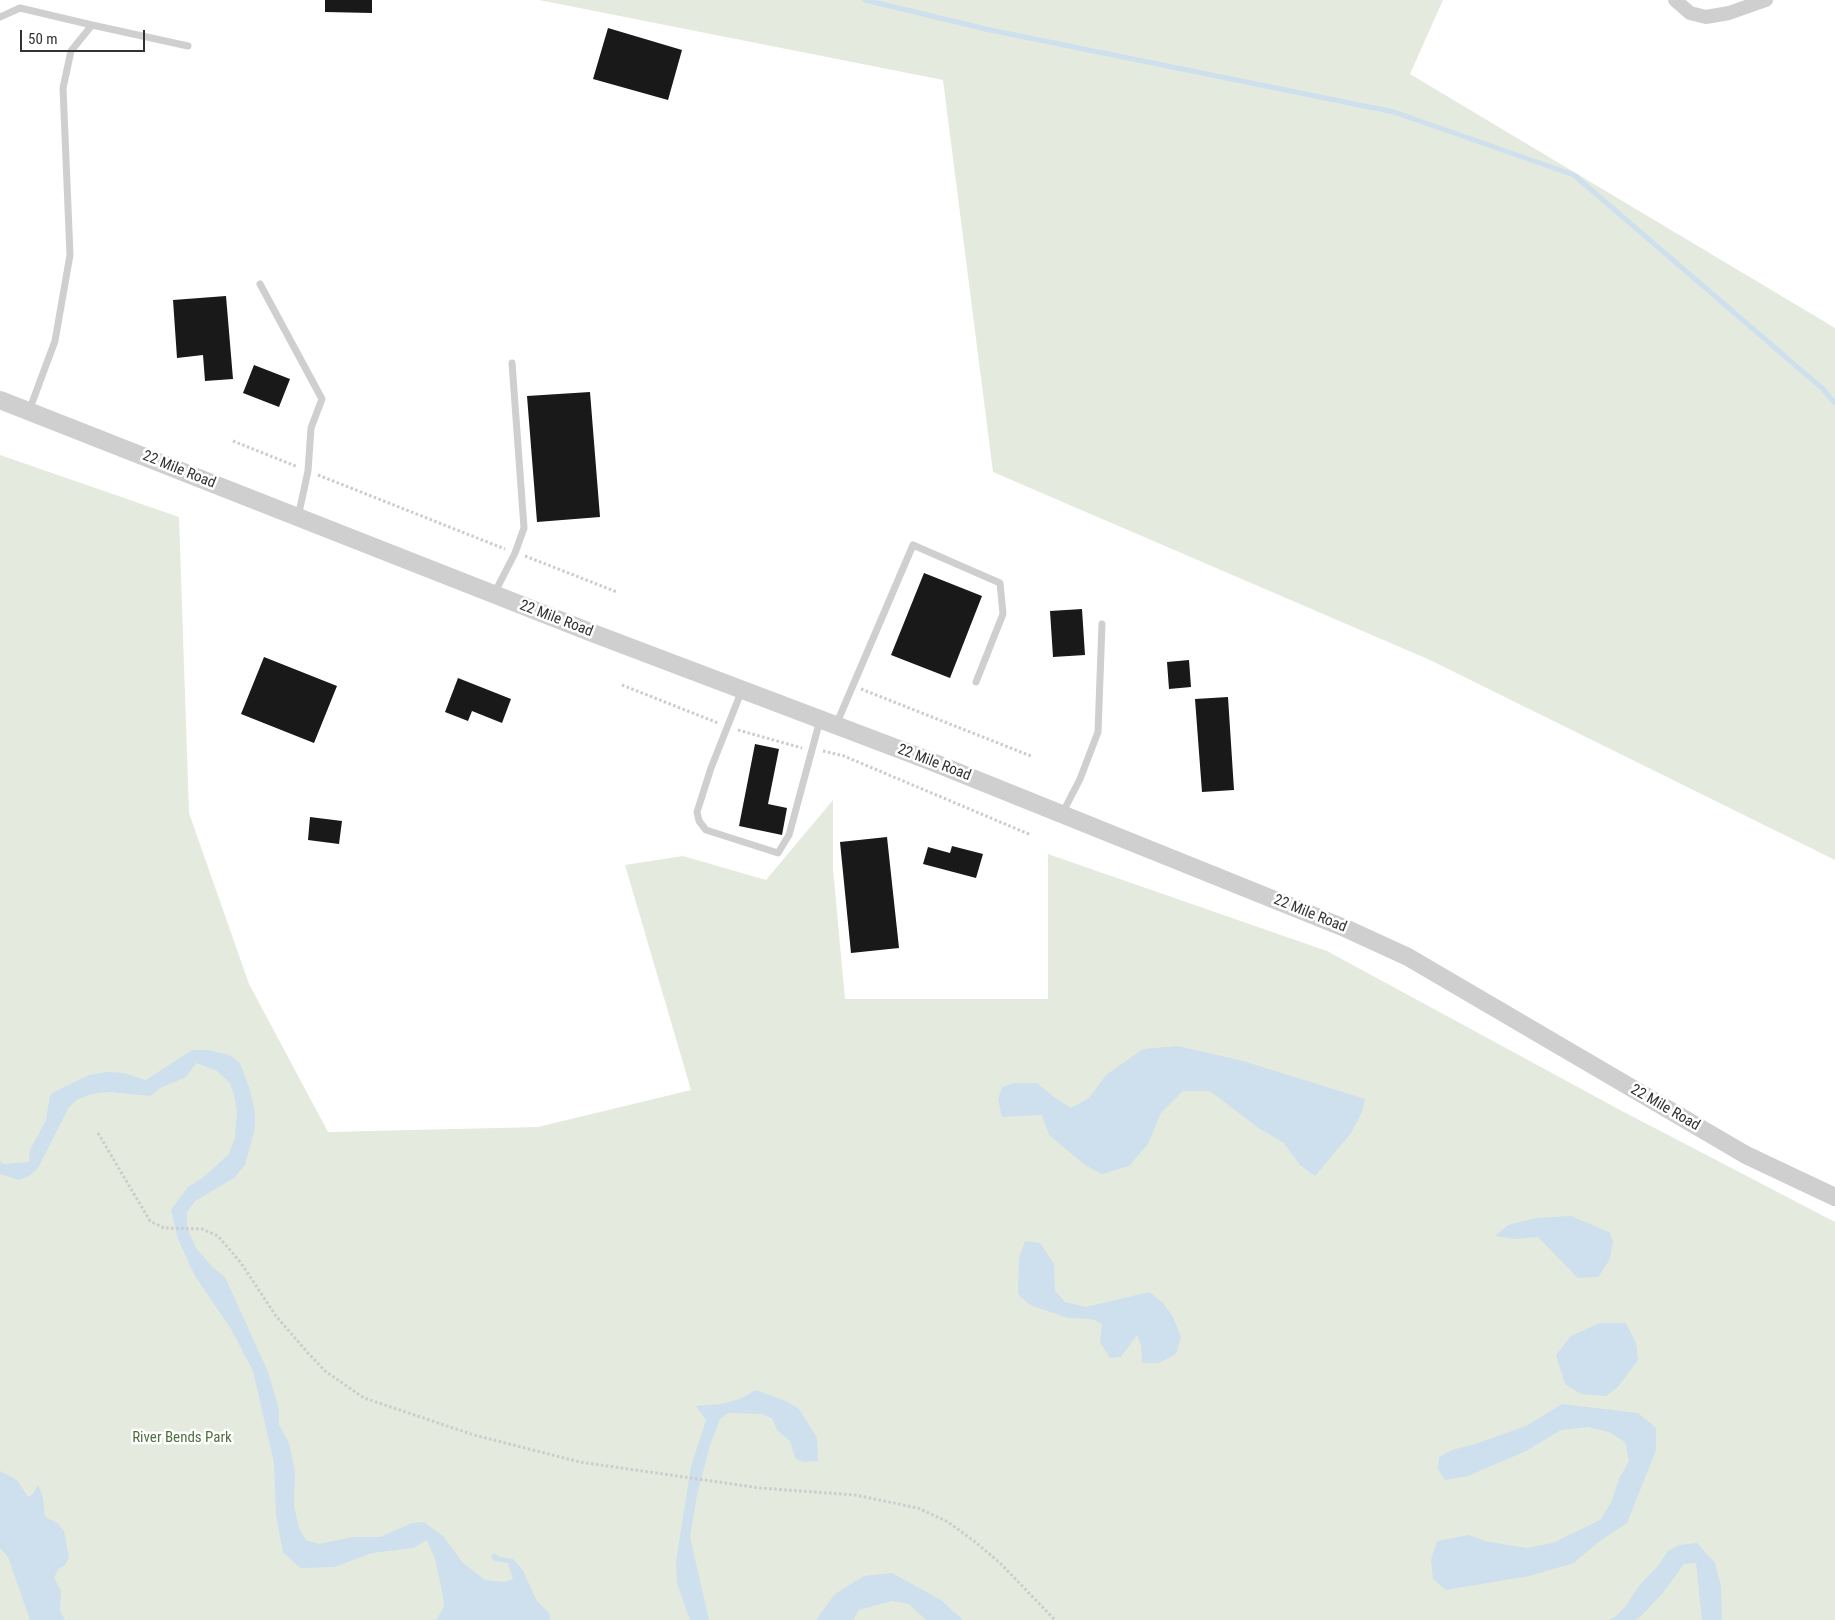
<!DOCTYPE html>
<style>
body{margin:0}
#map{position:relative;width:1835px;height:1620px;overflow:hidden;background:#fff;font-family:"Roboto Condensed",sans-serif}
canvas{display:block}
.scale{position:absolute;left:20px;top:30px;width:125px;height:22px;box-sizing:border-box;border:2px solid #323232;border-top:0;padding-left:6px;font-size:15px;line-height:18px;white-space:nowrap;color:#323232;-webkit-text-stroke:4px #fff;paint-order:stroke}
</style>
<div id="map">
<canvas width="1835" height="1620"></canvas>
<div class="scale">50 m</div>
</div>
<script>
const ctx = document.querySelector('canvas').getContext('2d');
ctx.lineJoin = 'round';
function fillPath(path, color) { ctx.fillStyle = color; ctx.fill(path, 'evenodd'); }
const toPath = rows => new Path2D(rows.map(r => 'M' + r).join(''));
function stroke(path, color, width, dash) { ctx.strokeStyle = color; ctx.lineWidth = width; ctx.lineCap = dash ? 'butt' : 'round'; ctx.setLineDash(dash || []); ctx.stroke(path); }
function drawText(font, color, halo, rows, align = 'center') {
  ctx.font = font + ' "Roboto Condensed",sans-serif'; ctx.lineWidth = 5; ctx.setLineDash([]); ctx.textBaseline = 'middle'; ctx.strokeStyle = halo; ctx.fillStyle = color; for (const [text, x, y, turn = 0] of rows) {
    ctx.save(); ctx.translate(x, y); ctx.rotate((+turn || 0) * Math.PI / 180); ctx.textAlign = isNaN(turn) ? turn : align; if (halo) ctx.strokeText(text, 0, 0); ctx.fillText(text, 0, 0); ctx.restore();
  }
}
const green = toPath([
 [539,0,1443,0,1410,74,1835,328,1835,860,1430,660,993,472,943,80],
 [0,455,179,517,189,813,249,984,328,1132,538,1127,691,1090,625,865,683,856,766,880,833,800,833,869,845,999,1048,999,1048,854,1327,951,1622,1111,1835,1222,1835,1620,0,1620]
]);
const water = toPath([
 [1178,1046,1243,1061,1365,1099,1362,1112,1351,1133,1315,1176,1300,1165,1284,1143,1260,1129,1210,1091,1183,1091,1161,1113,1148,1144,1129,1166,1102,1174,1085,1165,1049,1135,1042,1115,1002,1117,998,1099,1002,1087,1014,1083,1037,1083,1055,1098,1071,1108,1089,1098,1106,1075,1143,1049],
 [192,1050,209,1050,229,1055,240,1063,250,1090,255,1113,255,1128,245,1165,234,1178,195,1201,187,1212,187,1228,196,1248,212,1267,225,1277,268,1372,279,1409,279,1425,289,1443,295,1472,294,1506,299,1528,306,1540,319,1544,353,1537,380,1537,412,1523,424,1522,443,1536,463,1563,485,1580,505,1582,513,1579,508,1563,494,1561,491,1556,494,1553,500,1557,513,1559,522,1569,537,1601,549,1613,550,1620,436,1620,444,1607,443,1596,435,1559,427,1540,413,1548,372,1553,335,1567,300,1568,283,1552,276,1515,274,1463,253,1371,231,1329,195,1276,178,1239,171,1210,188,1187,205,1176,229,1154,235,1138,237,1111,234,1095,230,1083,217,1071,196,1063,186,1077,162,1087,150,1096,110,1092,92,1094,78,1099,69,1107,38,1168,29,1176,19,1180,0,1174,0,1161,4,1164,29,1162,30,1150,46,1120,50,1095,56,1091,89,1075,107,1072,123,1073,146,1080],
 [1571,1216,1609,1232,1613,1241,1610,1259,1598,1277,1578,1278,1538,1237,1515,1239,1495,1236,1508,1225,1536,1218],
 [1025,1241,1040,1243,1054,1264,1055,1291,1065,1302,1086,1307,1149,1292,1163,1303,1173,1317,1181,1337,1176,1354,1159,1363,1142,1363,1141,1345,1137,1335,1121,1357,1110,1358,1100,1342,1102,1324,1092,1319,1068,1318,1030,1305,1018,1294,1019,1258],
 [1600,1323,1626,1323,1636,1343,1638,1360,1618,1387,1606,1396,1581,1394,1565,1384,1556,1355,1571,1336],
 [756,1390,786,1401,799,1409,817,1438,818,1461,803,1462,795,1458,790,1441,777,1430,772,1418,761,1414,728,1413,720,1419,710,1445,697,1495,690,1537,709,1620,690,1620,677,1583,676,1562,691,1466,706,1420,696,1406,722,1404,742,1398],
 [1562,1404,1638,1413,1656,1428,1656,1450,1627,1523,1597,1543,1574,1563,1529,1576,1446,1590,1433,1579,1431,1560,1437,1541,1469,1535,1485,1541,1526,1548,1553,1543,1600,1520,1611,1503,1619,1479,1629,1461,1625,1442,1609,1432,1588,1427,1561,1430,1526,1451,1468,1476,1445,1480,1438,1469,1439,1457,1452,1450,1475,1444,1526,1426],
 [0,1471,17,1480,28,1497,33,1494,38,1485,43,1497,45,1517,57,1523,64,1531,69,1558,64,1566,58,1569,54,1578,61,1591,60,1611,65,1620,30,1620,8,1557,0,1548],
 [1697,1543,1715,1563,1721,1587,1722,1620,1702,1620,1696,1563,1684,1564,1662,1594,1639,1618,1635,1620,1608,1620,1615,1617,1625,1607,1639,1586,1657,1567,1668,1551,1679,1545],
 [892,1573,941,1600,963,1620,926,1620,909,1604,892,1601,859,1610,853,1620,816,1620,835,1594,864,1576]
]);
const stream = toPath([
 [865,0,990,30,1394,112,1574,175,1823,389,1835,403]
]);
const building = toPath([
 [325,0,372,0,372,13,325,12],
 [608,28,682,50,668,100,593,79],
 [226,296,233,379,205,381,203,355,177,358,173,300],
 [254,365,290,379,279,407,243,393],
 [590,392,600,517,537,522,527,396],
 [924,573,982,596,950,678,891,655],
 [1082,609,1085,655,1053,657,1050,611],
 [264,657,337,686,314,743,241,714],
 [1189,660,1191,687,1169,689,1167,662],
 [458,678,511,699,502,723,472,711,468,721,445,712],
 [1228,697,1234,790,1202,792,1195,699],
 [755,744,779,749,768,804,787,808,782,835,739,826],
 [310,817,342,821,339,844,308,840],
 [887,837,899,948,851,953,840,842],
 [952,846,983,854,976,878,923,864,928,847,950,853]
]);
const path = toPath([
 [233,441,298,467],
 [318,475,505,549],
 [525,556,617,592],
 [622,685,718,723],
 [861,689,1031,756],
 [738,730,802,748],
 [823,751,844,756,1031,835],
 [98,1133,150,1221,164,1228,202,1229,218,1236,241,1263,276,1316,307,1352,325,1371,364,1398,474,1435,580,1462,760,1488,855,1495,918,1508,948,1522,974,1541,1000,1563,1055,1620]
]);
const service = toPath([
 [0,17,20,8,92,25],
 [260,284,322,399,311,428,308,471,298,517],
 [29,411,55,341,70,255,63,88,71,51,92,25,188,46],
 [494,594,515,553,524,528,512,363],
 [742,690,711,768,697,812,699,821,706,830,778,853,789,835,820,720],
 [836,725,913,545,1000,583,1003,614,976,682],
 [1062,814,1080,779,1098,732,1102,624]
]);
const minor = toPath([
 [1675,0,1690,13,1706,17,1729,13,1766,0]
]);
const tertiary = toPath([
 [0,400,595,634,925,759,1347,929,1408,957,1746,1155,1835,1197]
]);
const streetNames = [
 ["22 Mile Road",179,470,22],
 ["22 Mile Road",556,619,21],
 ["22 Mile Road",934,763,21],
 ["22 Mile Road",1310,914,22],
 ["22 Mile Road",1665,1108,30]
];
const parkNames = [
 ["River Bends Park",182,1438]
];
fillPath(green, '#e4ebde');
fillPath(water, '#cedfed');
stroke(stream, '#cedfed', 5);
fillPath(building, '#191919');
stroke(path, '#ccc', 3, [2.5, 2.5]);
stroke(service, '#cfcfcf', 7);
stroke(minor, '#cfcfcf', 14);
stroke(tertiary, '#cfcfcf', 18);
drawText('15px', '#323232', '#fff', streetNames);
drawText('15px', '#516e3f', '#fff', parkNames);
</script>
